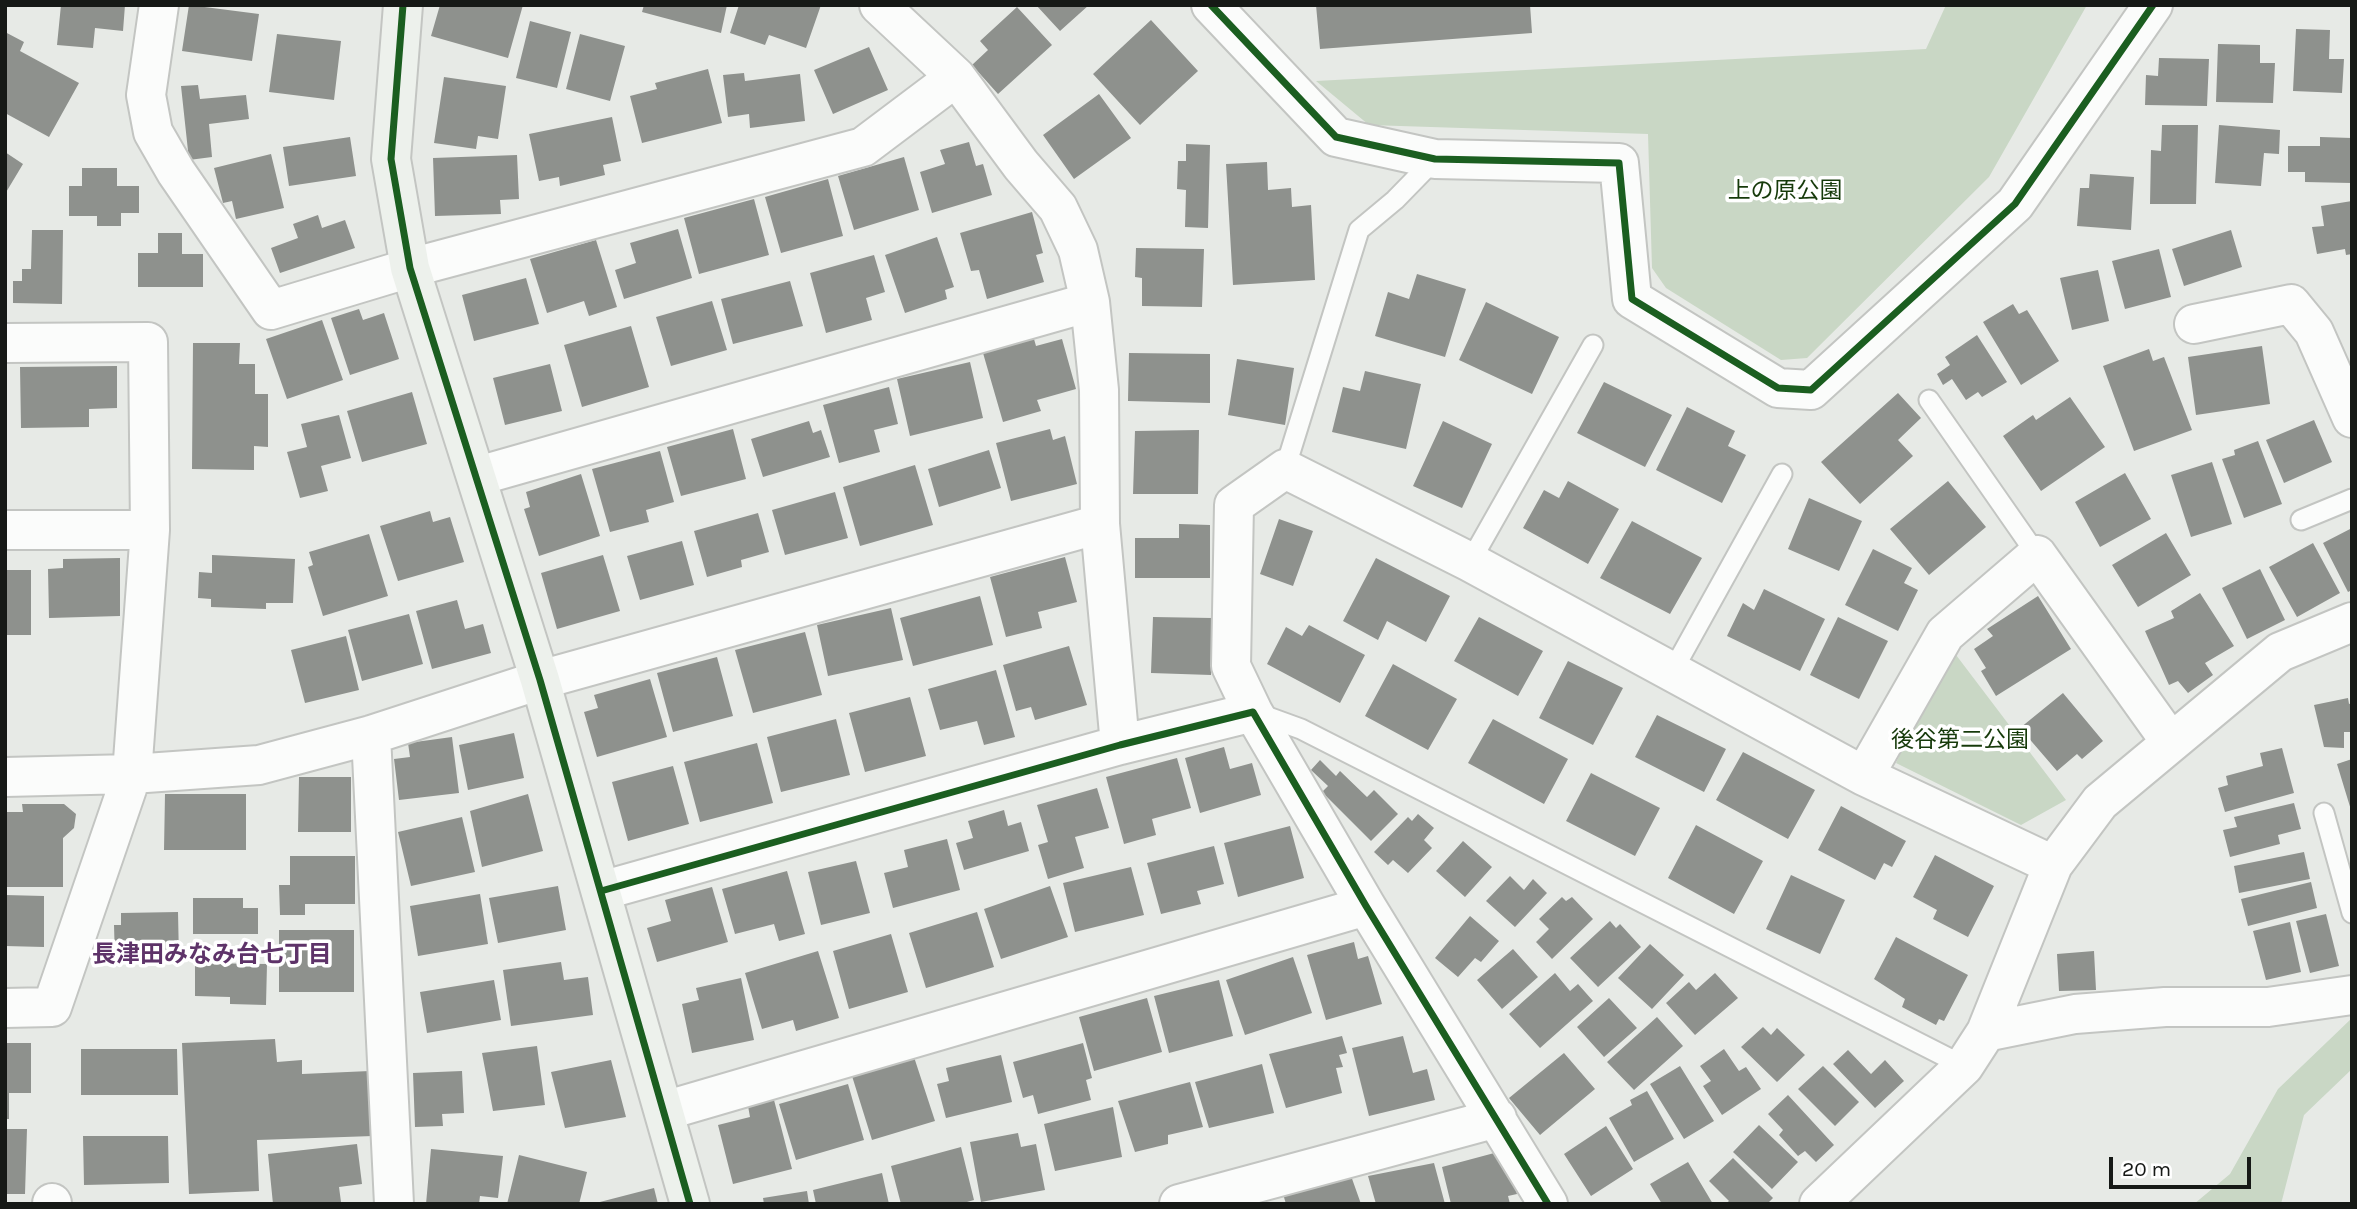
<!DOCTYPE html>
<meta charset="utf-8">
<style>
body{margin:0}
#map{position:relative;width:2357px;height:1209px;overflow:hidden;background:#e7eae6;font-family:Karla,sans-serif}
canvas{display:block}
.frame{position:absolute;inset:0;border:7px solid #161916;pointer-events:none}
.scale{position:absolute;left:2109px;top:1157px;width:142px;height:32px;box-sizing:border-box;border:4px solid #161916;border-top:0;padding-left:9px;font-size:21px;line-height:24px;white-space:nowrap;color:#161916;-webkit-text-stroke:5px #fff;paint-order:stroke}
</style>
<div id="map">
<canvas width="2357" height="1209"></canvas>
<div class="frame"></div>
<div class="scale">20 m</div>
</div>
<script>
const ctx = document.querySelector('canvas').getContext('2d');
ctx.lineJoin = 'round';
function fillPath(path, color) { ctx.fillStyle = color; ctx.fill(path, 'evenodd'); }
const toPath = rows => new Path2D(rows.map(r => 'M' + r).join(''));
function stroke(path, color, width, dash) { ctx.strokeStyle = color; ctx.lineWidth = width; ctx.lineCap = dash ? 'butt' : 'round'; ctx.setLineDash(dash || []); ctx.stroke(path); }
function drawText(font, color, halo, rows, align = 'center') {
  ctx.font = font + ' Karla,"Noto Sans JP",sans-serif'; ctx.lineWidth = 7; ctx.setLineDash([]); ctx.textBaseline = 'middle'; ctx.strokeStyle = halo; ctx.fillStyle = color; for (const [text, x, y, turn = 0] of rows) {
    ctx.save(); ctx.translate(x, y); ctx.rotate((+turn || 0) * Math.PI / 180); ctx.textAlign = isNaN(turn) ? turn : align; if (halo) ctx.strokeText(text, 0, 0); ctx.fillText(text, 0, 0); ctx.restore();
  }
}
const green = toPath([
 [1946,5,2087,5,1989,177,1807,358,1781,360,1666,288,1652,268,1648,134,1369,125,1316,81,1926,49],
 [1950,647,2066,800,2021,825,1896,763],
 [2352,1018,2352,1069,2304,1115,2281,1204,2194,1204,2230,1174,2278,1089]
]);
const building = toPath([
 [61,5,125,5,123,31,95,28,93,48,57,45],
 [189,5,259,14,252,61,182,51],
 [440,5,523,5,508,58,431,36],
 [644,5,727,5,721,33,642,12],
 [739,5,821,5,806,48,769,35,765,45,730,33],
 [1036,5,1089,5,1060,31],
 [1316,5,1530,5,1532,33,1320,49],
 [1017,7,1052,45,998,94,972,65,988,50,980,41],
 [1151,20,1198,71,1140,125,1093,74],
 [530,21,571,32,557,88,516,78],
 [2296,29,2330,30,2329,59,2344,59,2342,93,2293,91],
 [5,32,24,42,20,51,79,83,49,137,5,113],
 [277,34,341,41,334,100,269,92],
 [580,34,625,46,610,101,566,89],
 [2218,44,2260,45,2260,63,2275,63,2273,103,2216,102],
 [869,47,888,90,833,114,814,70],
 [2159,58,2209,59,2207,106,2145,105,2146,75,2158,76],
 [708,69,722,123,642,143,630,96,657,89,655,83],
 [744,73,745,81,800,74,805,121,750,128,749,114,728,117,723,75],
 [444,77,506,86,498,139,478,136,476,149,434,143],
 [198,85,200,99,246,95,249,119,209,124,212,157,189,160,181,86],
 [1099,94,1131,138,1074,179,1043,135],
 [612,117,621,161,603,165,605,175,560,186,559,177,539,181,529,134],
 [2162,125,2198,125,2196,204,2150,204,2151,150,2161,151],
 [2219,125,2280,130,2279,154,2264,153,2261,186,2215,183],
 [350,137,356,176,289,186,283,147],
 [2320,137,2352,138,2351,183,2305,182,2305,172,2288,172,2288,146,2320,146],
 [969,142,976,166,983,164,992,195,932,213,920,172,945,164,940,150],
 [1186,144,1210,145,1208,228,1185,227,1186,190,1177,189,1178,161,1186,161],
 [5,152,23,164,5,194],
 [271,154,284,208,236,219,232,201,223,203,214,168],
 [517,155,519,199,500,200,501,214,435,216,433,158],
 [904,157,919,210,854,230,838,176],
 [1267,162,1268,190,1291,188,1292,207,1311,205,1315,280,1233,285,1226,164],
 [82,168,117,168,117,186,139,186,139,213,121,213,121,226,97,226,97,216,69,216,69,186,82,186],
 [2090,174,2134,177,2131,230,2077,226,2080,188,2089,188],
 [828,179,843,236,781,253,765,197],
 [754,199,769,255,699,274,684,218],
 [2352,201,2352,254,2346,255,2345,249,2317,254,2312,227,2324,226,2321,206],
 [1032,212,1043,253,1036,255,1044,282,987,299,979,270,971,271,960,233],
 [318,215,322,228,345,220,355,248,280,273,271,248,298,238,293,224],
 [678,229,692,278,624,299,615,270,636,263,630,243],
 [32,230,63,230,62,304,13,303,13,281,22,281,22,269,31,269],
 [2231,230,2242,267,2184,286,2172,249],
 [158,233,182,233,182,254,203,254,203,287,138,287,138,253,158,253],
 [937,237,954,287,945,290,947,299,905,313,885,255],
 [596,240,617,307,589,316,584,301,547,313,530,259],
 [1136,248,1204,249,1202,307,1142,306,1142,278,1135,277],
 [2159,249,2171,297,2125,309,2112,261],
 [874,255,885,292,866,298,872,320,826,333,810,273],
 [2098,270,2109,321,2072,330,2060,278],
 [1417,274,1466,289,1445,357,1375,336,1388,292,1409,299],
 [526,278,539,324,474,341,462,295],
 [790,281,803,326,733,344,721,299],
 [712,301,727,350,671,366,656,317],
 [1486,302,1559,337,1532,394,1459,360],
 [2013,304,2019,314,2027,310,2059,361,2021,385,1983,322],
 [359,309,363,320,384,313,399,359,350,375,331,318],
 [322,320,343,380,287,399,266,339],
 [631,326,649,387,582,407,564,345],
 [1977,335,2007,382,1982,397,1978,392,1966,400,1952,379,1943,385,1937,374,1950,365,1945,357],
 [1034,339,1036,346,1062,339,1076,389,1037,400,1041,411,1003,422,983,353],
 [193,343,240,343,239,364,255,364,255,394,268,394,268,447,254,446,254,470,192,469],
 [2262,346,2270,404,2196,415,2188,357],
 [2149,349,2153,361,2164,357,2192,430,2134,451,2103,366],
 [1129,353,1210,354,1210,403,1128,401],
 [1237,359,1294,368,1285,425,1228,415],
 [970,362,983,418,910,436,897,379],
 [550,364,562,411,505,425,493,378],
 [117,366,117,408,89,409,89,427,21,428,20,367],
 [1365,371,1421,384,1406,449,1332,432,1343,387,1360,391],
 [1604,382,1672,415,1645,467,1577,433],
 [889,387,898,424,874,430,880,452,839,463,823,405],
 [412,392,427,444,362,462,347,411],
 [1898,393,1921,418,1898,440,1913,456,1860,504,1821,462],
 [2070,397,2105,447,2041,491,2003,436,2033,415,2036,420],
 [1687,407,1735,431,1728,446,1746,455,1722,503,1656,470],
 [339,415,351,458,321,466,328,491,300,498,287,452,307,447,301,424],
 [2314,420,2332,462,2284,483,2266,440],
 [809,421,813,433,821,430,830,457,763,477,751,439],
 [1443,421,1492,444,1462,508,1413,486],
 [733,429,746,479,681,496,667,447],
 [1050,429,1053,440,1065,436,1077,484,1011,501,996,443],
 [1199,430,1198,494,1133,494,1135,431],
 [2258,441,2282,504,2244,518,2222,459,2235,455,2234,450],
 [989,450,1001,488,939,507,928,469],
 [660,451,674,502,646,510,649,522,610,532,592,469],
 [2212,462,2232,524,2191,537,2171,475],
 [915,465,933,525,860,546,843,487],
 [2125,473,2151,519,2100,547,2075,502],
 [581,474,600,536,539,556,524,509,530,507,526,492],
 [1568,481,1619,509,1588,564,1523,528,1544,490,1559,498],
 [1948,481,1986,527,1929,575,1890,529],
 [835,492,848,538,785,555,772,510],
 [1809,498,1862,521,1839,571,1788,549],
 [430,511,433,522,450,517,464,562,398,581,380,526],
 [758,513,769,552,741,560,742,567,707,577,694,531],
 [1279,519,1313,531,1293,586,1260,574],
 [1632,521,1702,558,1670,614,1600,578],
 [1179,524,1210,525,1210,578,1135,578,1135,538,1179,538],
 [2352,528,2352,590,2348,592,2323,543],
 [2166,533,2191,575,2138,607,2112,565],
 [369,534,388,596,323,616,308,567,313,565,309,552],
 [682,541,694,585,640,600,627,556],
 [2313,543,2340,593,2297,617,2269,567],
 [1873,549,1912,568,1904,583,1918,590,1898,631,1845,605],
 [212,555,295,559,293,603,266,603,266,609,211,607,211,599,198,598,199,572,212,573],
 [603,555,620,611,557,629,541,573],
 [1065,557,1077,602,1038,612,1042,628,1006,637,990,577],
 [120,558,120,616,49,618,48,569,63,568,63,559],
 [1376,558,1450,596,1426,642,1387,621,1378,640,1343,621],
 [2260,569,2285,620,2247,639,2222,588],
 [5,570,31,570,31,635,5,635],
 [1764,589,1825,619,1800,671,1727,636,1743,603,1754,610],
 [2200,593,2234,646,2205,663,2213,675,2188,693,2178,681,2169,685,2145,631,2174,618,2171,611],
 [980,596,993,645,913,666,900,618],
 [2038,596,2071,649,1996,696,1981,671,1986,668,1974,649,1993,636,1987,629],
 [457,600,465,629,483,624,491,653,432,669,416,611],
 [891,608,903,660,828,676,817,625],
 [409,614,423,664,362,681,348,630],
 [1153,617,1212,618,1211,675,1151,673],
 [1479,617,1543,651,1518,696,1454,661],
 [1838,617,1888,641,1859,699,1810,675],
 [1309,625,1365,655,1340,703,1267,664,1286,627,1302,636],
 [805,632,822,695,753,713,735,650],
 [346,636,359,690,305,703,291,650],
 [1069,646,1087,705,1035,720,1031,707,1016,711,1003,665],
 [717,657,733,716,673,732,657,673],
 [1568,661,1623,688,1593,745,1539,718],
 [1393,664,1457,699,1428,750,1365,716],
 [996,670,1015,737,984,745,977,721,940,730,928,689],
 [650,679,667,737,597,757,584,712,598,708,594,695],
 [2063,693,2103,741,2082,759,2077,754,2057,771,2020,728],
 [910,697,926,756,865,772,849,713],
 [2348,698,2349,704,2352,703,2352,732,2344,732,2344,748,2324,747,2314,705],
 [1657,715,1726,749,1704,792,1635,757],
 [836,719,850,775,781,792,767,737],
 [1493,719,1568,759,1544,804,1468,763],
 [514,733,524,778,468,790,459,745],
 [452,737,459,793,399,800,394,759,410,757,408,743],
 [757,743,773,803,700,822,684,762],
 [1224,747,1230,769,1252,763,1261,795,1200,813,1185,758],
 [2282,748,2294,793,2225,812,2218,788,2228,785,2226,776,2263,766,2260,753],
 [1743,752,1815,790,1788,839,1716,800],
 [1177,758,1191,808,1152,819,1156,835,1124,844,1106,777],
 [2352,759,2352,810,2351,810,2337,764],
 [1320,760,1336,776,1340,771,1367,797,1374,790,1398,814,1371,841,1322,792,1328,786,1311,770],
 [673,766,689,824,628,841,612,782],
 [1591,773,1660,808,1635,856,1566,821],
 [299,777,351,777,351,832,298,832],
 [1097,788,1109,828,1075,837,1084,868,1048,879,1038,845,1048,842,1037,805],
 [165,794,246,794,246,850,164,850],
 [528,794,543,851,482,867,470,811],
 [2294,803,2301,829,2278,835,2280,844,2230,857,2223,830,2237,827,2234,817],
 [22,804,64,804,76,814,74,828,63,838,63,887,5,887,5,812,23,812],
 [1841,806,1906,841,1892,867,1884,863,1875,880,1818,850],
 [1004,810,1008,826,1021,822,1029,851,964,870,956,843,973,838,968,821],
 [1418,814,1434,828,1424,840,1432,848,1408,873,1393,860,1388,865,1374,852,1408,817,1412,821],
 [462,817,475,872,411,886,398,832],
 [1696,825,1763,861,1734,914,1668,878],
 [1290,826,1304,878,1238,897,1224,843],
 [947,839,960,890,893,908,884,873,908,867,904,850],
 [1463,841,1492,867,1465,897,1436,871],
 [1214,846,1224,884,1197,891,1201,904,1161,914,1147,863],
 [2304,852,2310,879,2239,893,2234,866],
 [1935,855,1994,886,1968,937,1933,919,1937,910,1913,897],
 [290,856,355,856,355,904,305,904,305,915,280,915,279,885,290,885],
 [856,861,870,913,821,925,808,872],
 [1131,867,1144,915,1075,932,1063,883],
 [787,871,805,934,779,941,774,924,735,934,722,889],
 [1791,875,1845,900,1820,954,1766,929],
 [1510,876,1524,890,1533,879,1547,893,1515,927,1486,901],
 [2311,882,2317,908,2248,926,2241,899],
 [558,886,566,930,498,943,489,898],
 [1050,886,1068,937,1001,959,984,909],
 [712,887,728,942,657,962,647,928,671,921,665,900],
 [480,894,488,944,418,956,410,906],
 [5,895,44,896,44,947,5,946],
 [1562,897,1566,901,1572,897,1593,919,1552,959,1536,942,1549,929,1539,919],
 [193,898,243,898,243,908,258,908,258,934,193,934],
 [178,912,179,959,115,960,114,925,121,925,121,913],
 [977,912,994,967,926,988,909,933],
 [2326,914,2339,966,2310,973,2296,921],
 [1470,916,1499,941,1481,962,1475,958,1458,977,1435,958],
 [1610,921,1616,928,1620,924,1641,947,1598,987,1570,958],
 [2290,922,2301,972,2266,980,2253,931],
 [279,930,354,930,354,992,279,992],
 [891,934,908,992,849,1009,833,951],
 [1896,937,1968,975,1944,1021,1939,1019,1936,1025,1902,1007,1905,999,1874,979],
 [1354,942,1358,959,1368,956,1382,1004,1326,1020,1307,955],
 [1650,944,1684,975,1652,1009,1618,978],
 [1513,949,1538,977,1502,1009,1477,980],
 [818,951,839,1018,796,1031,793,1020,762,1029,745,973],
 [2094,951,2096,990,2059,991,2057,954],
 [1293,957,1312,1013,1245,1035,1226,980],
 [561,962,564,980,588,977,593,1015,511,1026,503,970],
 [195,963,267,964,266,1005,230,1004,230,997,195,996],
 [1555,973,1570,991,1578,984,1593,1001,1540,1048,1509,1014],
 [1715,973,1738,998,1695,1035,1666,1003,1689,982,1696,990],
 [741,978,754,1040,692,1053,682,1004,699,1000,696,988],
 [494,980,501,1020,427,1033,420,992],
 [1219,980,1233,1036,1169,1053,1154,996],
 [1147,998,1162,1052,1094,1071,1079,1017],
 [1609,998,1637,1028,1604,1057,1577,1027],
 [1657,1017,1683,1046,1634,1090,1607,1062],
 [1763,1027,1771,1035,1777,1028,1805,1055,1777,1082,1741,1047],
 [1342,1036,1347,1053,1339,1055,1343,1067,1336,1068,1342,1093,1286,1108,1269,1054],
 [1403,1036,1413,1073,1427,1069,1435,1100,1369,1116,1352,1048],
 [275,1039,277,1062,302,1060,302,1074,370,1071,373,1136,257,1140,259,1191,189,1194,182,1043],
 [5,1043,31,1043,31,1093,9,1093,9,1119,5,1119],
 [1083,1043,1092,1078,1086,1080,1091,1100,1038,1114,1033,1095,1023,1098,1013,1062],
 [537,1046,545,1105,493,1111,482,1053],
 [81,1049,177,1049,178,1095,81,1095],
 [1724,1049,1739,1071,1746,1067,1761,1089,1722,1115,1703,1086,1711,1081,1700,1066],
 [1848,1050,1871,1074,1885,1060,1904,1081,1875,1108,1833,1064],
 [1564,1053,1595,1089,1540,1135,1509,1098],
 [1001,1055,1012,1102,946,1118,937,1084,949,1081,946,1068],
 [914,1057,935,1121,872,1140,852,1076],
 [611,1060,626,1117,565,1128,551,1072],
 [1262,1064,1274,1113,1209,1128,1195,1082],
 [1680,1066,1714,1121,1684,1139,1650,1084],
 [1823,1066,1859,1102,1835,1126,1798,1089],
 [462,1071,464,1113,442,1114,443,1126,415,1127,413,1073],
 [1190,1082,1203,1127,1168,1135,1168,1144,1135,1152,1118,1101],
 [848,1084,864,1140,796,1160,779,1104],
 [1647,1091,1674,1139,1634,1162,1609,1118,1632,1105,1630,1100],
 [1788,1095,1834,1145,1816,1162,1805,1151,1798,1156,1779,1135,1783,1130,1768,1114],
 [774,1100,792,1169,733,1184,718,1125,750,1117,748,1106],
 [1113,1107,1122,1157,1055,1171,1044,1124],
 [1759,1125,1798,1162,1772,1189,1733,1152],
 [1606,1126,1633,1169,1591,1196,1564,1154],
 [5,1129,27,1129,25,1194,5,1194],
 [1018,1133,1021,1147,1036,1144,1045,1190,981,1202,970,1142],
 [83,1136,168,1136,169,1183,84,1185],
 [357,1144,362,1184,339,1187,341,1202,273,1204,268,1154],
 [961,1147,974,1200,960,1204,901,1204,891,1166],
 [431,1149,503,1156,498,1198,480,1196,479,1204,426,1204],
 [1498,1152,1511,1169,1517,1194,1508,1196,1510,1204,1451,1204,1442,1167],
 [519,1155,587,1172,579,1204,507,1204],
 [1733,1158,1773,1198,1767,1204,1725,1204,1729,1201,1709,1181],
 [1688,1162,1713,1204,1662,1204,1650,1184],
 [1434,1163,1445,1204,1376,1204,1368,1176],
 [882,1173,889,1204,816,1204,813,1190],
 [1350,1173,1361,1204,1286,1204,1283,1194],
 [654,1188,658,1204,596,1204,596,1203],
 [807,1191,809,1204,764,1204,763,1198]
]);
const lane = toPath([
 [1929,400,2037,555],
 [1285,469,1359,230,1395,200,1435,159],
 [2301,520,2352,499],
 [1470,562,1593,345],
 [1672,672,1782,474],
 [1257,713,1301,729,1964,1066],
 [2324,813,2352,913]
]);
const street = toPath([
 [159,5,146,95,153,132,176,172,271,310,410,268,863,147,956,77],
 [879,5,956,77,1021,165,1058,208,1078,250,1090,302,1099,390,1100,524,1120,745],
 [1211,5,1336,137,1435,159,1619,163,1632,299,1778,388,1811,390,2015,204,2153,5],
 [2194,324,2291,304,2314,332,2352,418],
 [5,343,148,342,150,530,132,774,52,1007,5,1008],
 [478,476,1090,302],
 [5,530,150,530],
 [1253,712,1231,666,1234,505,1285,469,1470,562,1864,776,2053,865],
 [371,735,394,1204],
 [1864,776,1945,634,2037,555,2170,741],
 [5,777,132,774,259,765,371,735,540,680,1100,524],
 [601,891,1120,745,1253,712,1366,906,1548,1204],
 [1986,1032,2053,865,2100,802,2280,652,2352,622],
 [664,1111,1366,906],
 [52,1203,52,1204],
 [1179,1204,1497,1118],
 [1819,1204,1964,1066,1986,1032,2075,1014,2165,1007,2268,1007,2352,995]
]);
const secondary = toPath([
 [403,5,391,159,410,268,540,680,690,1204]
]);
const cycleway = toPath([
 [403,5,391,159,410,268,540,680,690,1204],
 [1211,5,1336,137,1435,159,1619,163,1632,299,1778,388,1811,390,2015,204,2153,5],
 [601,891,1120,745,1253,712,1366,906,1548,1204]
]);
const parkNames = [
 ["上の原公園",1785,191],
 ["後谷第二公園",1960,740]
];
const neighbourhoodNames = [
 ["長津田みなみ台七丁目",212,955]
];
fillPath(green, '#c9d7c5');
fillPath(building, '#8e918d');
stroke(lane, '#c3c5c2', 23);
stroke(street, '#c3c5c2', 42);
stroke(secondary, '#c3c5c2', 42);
stroke(lane, '#fbfcfb', 19);
stroke(street, '#fbfcfb', 38);
stroke(secondary, '#edf1ec', 38);
stroke(cycleway, '#1b5e20', 7);
drawText('23px', '#163a0a', '#fff', parkNames);
drawText('bold 24px', '#5e3369', '#fff', neighbourhoodNames);
</script>
